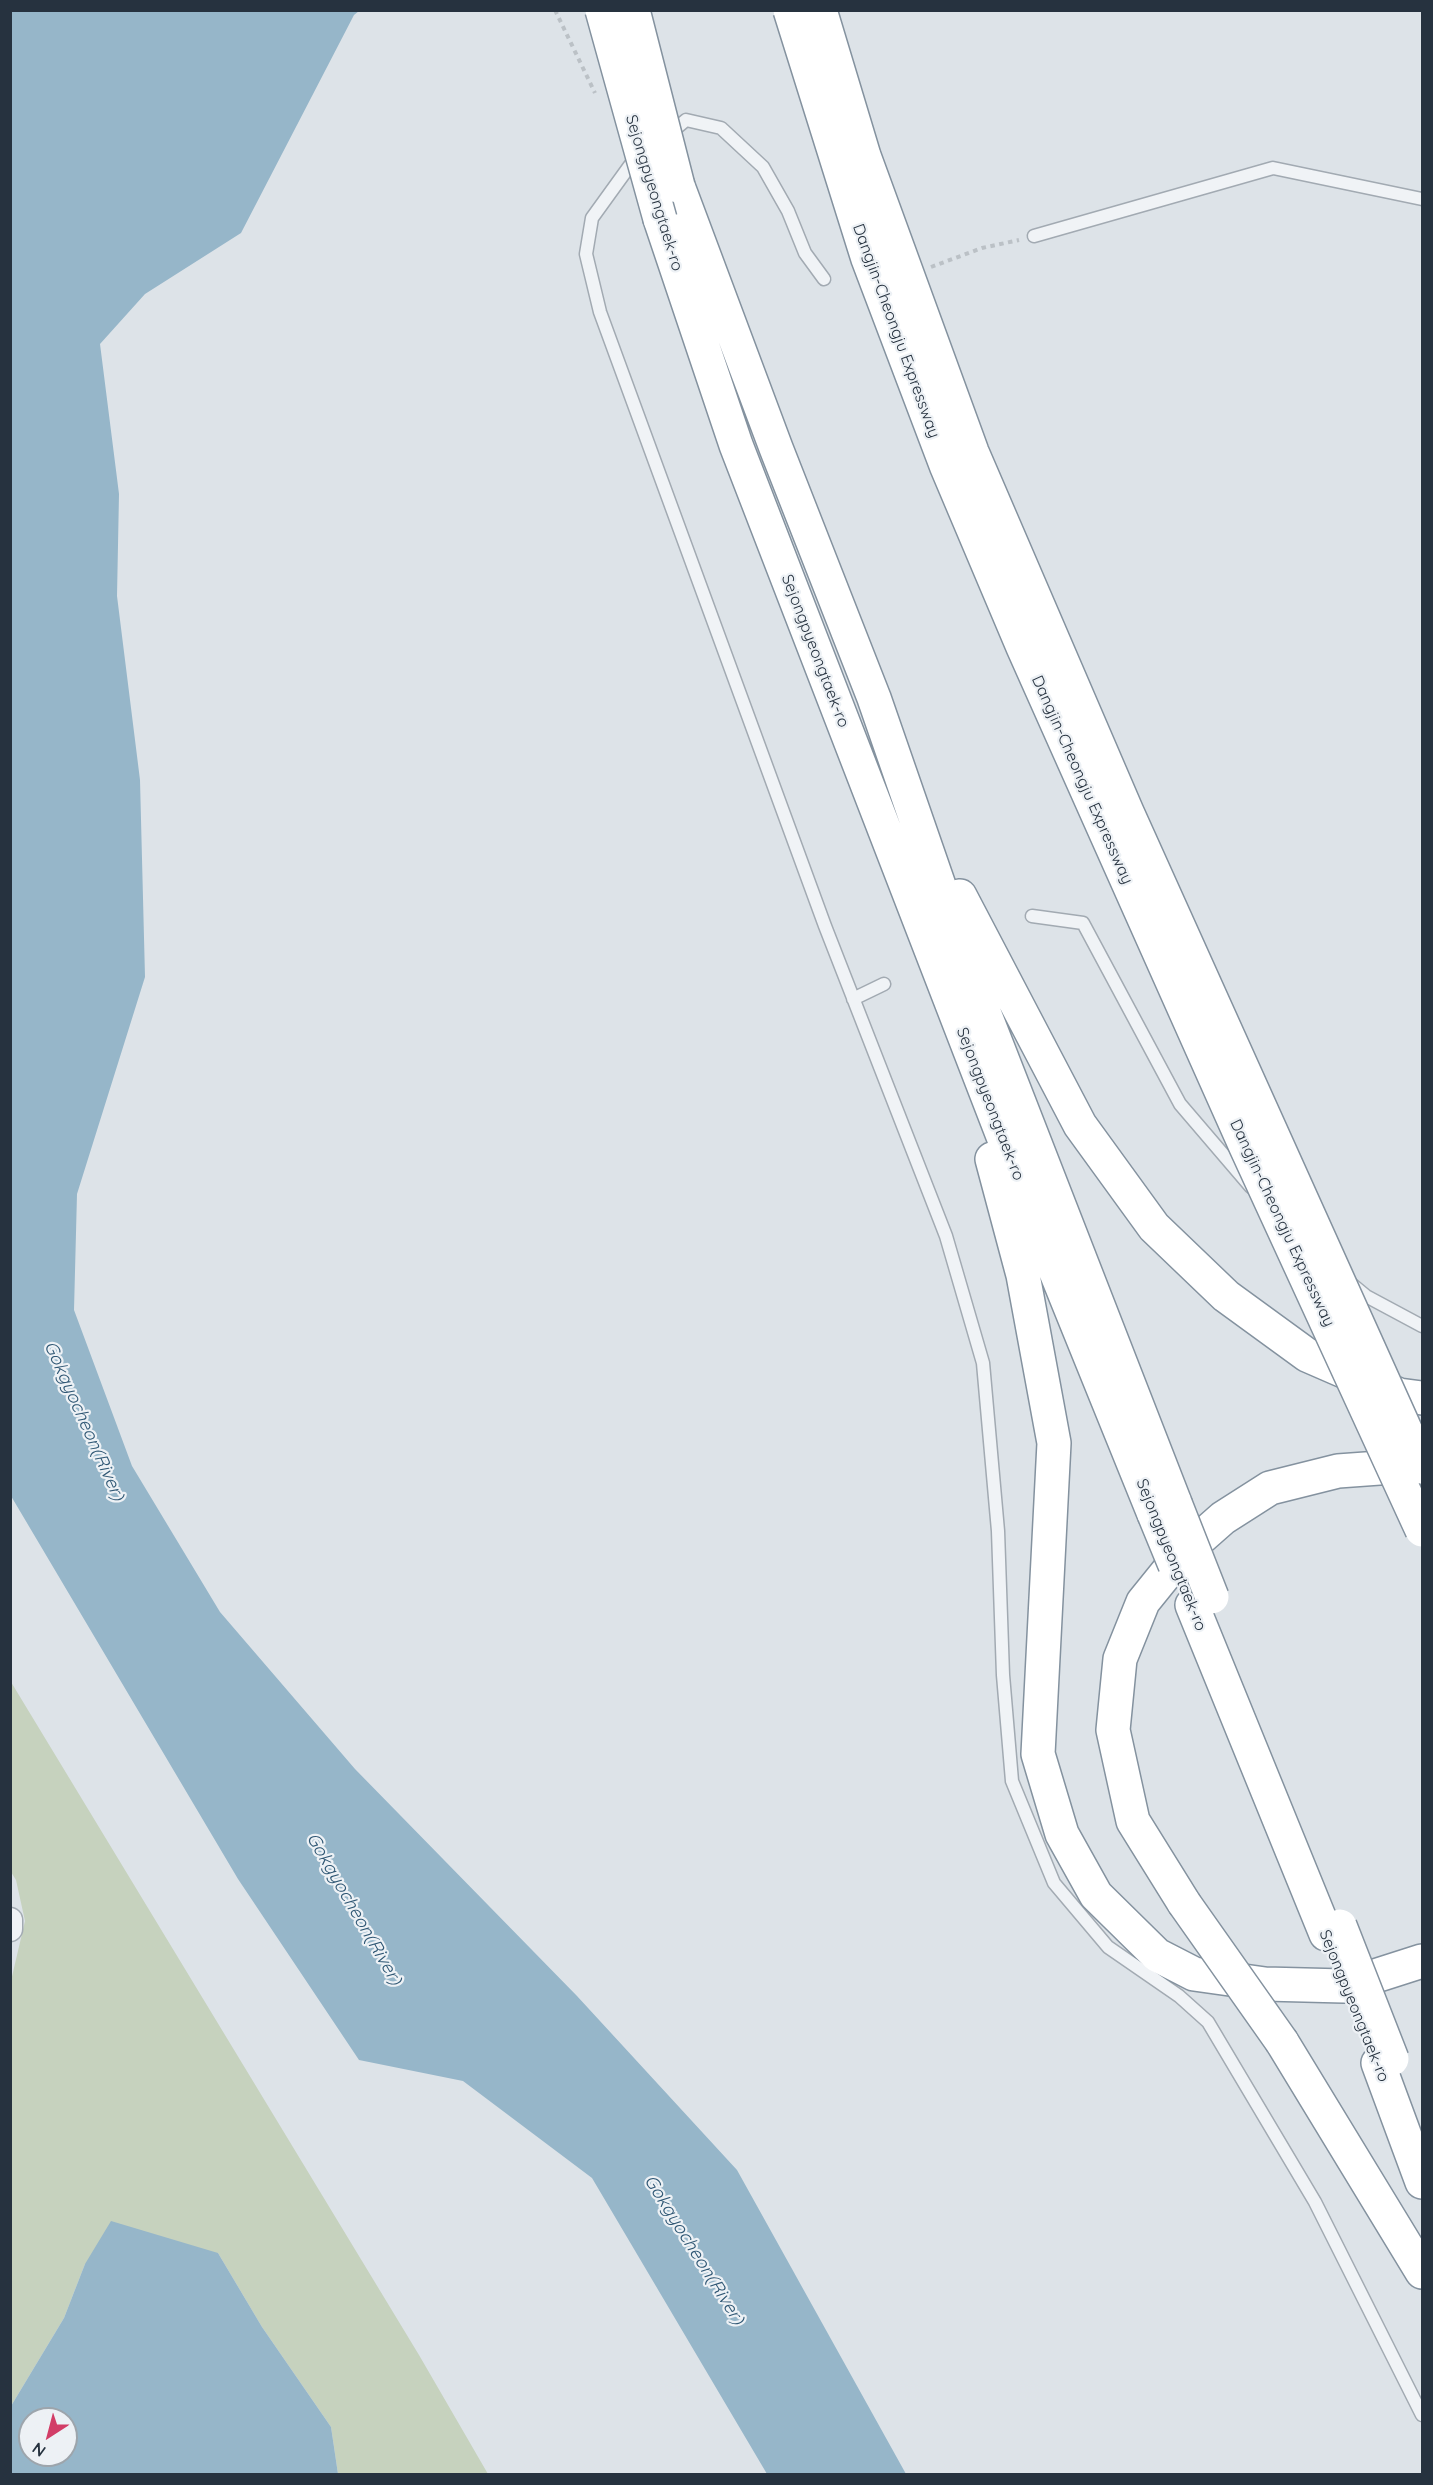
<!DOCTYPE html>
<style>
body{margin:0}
#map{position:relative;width:1433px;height:2485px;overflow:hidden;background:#dde3e8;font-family:Quicksand,sans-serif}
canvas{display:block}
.frame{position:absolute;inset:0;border:12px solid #26323f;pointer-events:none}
.north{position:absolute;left:18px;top:2407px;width:60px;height:60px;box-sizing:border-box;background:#edf1f5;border:2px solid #9da5ac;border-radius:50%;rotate:216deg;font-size:16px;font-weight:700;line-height:24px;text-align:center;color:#26323f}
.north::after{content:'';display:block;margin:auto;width:21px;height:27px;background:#d23d67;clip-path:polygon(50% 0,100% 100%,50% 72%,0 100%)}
</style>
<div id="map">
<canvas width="1433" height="2485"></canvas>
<div class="frame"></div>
<div class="north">N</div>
</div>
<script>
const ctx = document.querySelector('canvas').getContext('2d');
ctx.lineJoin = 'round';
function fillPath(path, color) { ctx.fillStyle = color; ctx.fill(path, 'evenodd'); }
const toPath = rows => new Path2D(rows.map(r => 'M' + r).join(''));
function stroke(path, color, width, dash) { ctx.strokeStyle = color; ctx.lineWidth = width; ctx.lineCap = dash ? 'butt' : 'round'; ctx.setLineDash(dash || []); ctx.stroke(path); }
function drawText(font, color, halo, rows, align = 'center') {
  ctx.font = font + ' Quicksand,sans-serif'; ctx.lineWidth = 4.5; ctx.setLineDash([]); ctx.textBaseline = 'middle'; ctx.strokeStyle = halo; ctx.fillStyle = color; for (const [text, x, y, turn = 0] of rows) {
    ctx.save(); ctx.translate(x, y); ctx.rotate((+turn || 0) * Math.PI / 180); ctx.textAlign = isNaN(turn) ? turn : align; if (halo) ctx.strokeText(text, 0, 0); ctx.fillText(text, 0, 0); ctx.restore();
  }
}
const green = toPath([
 [11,1682,419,2355,488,2474,338,2474,331,2427,262,2327,218,2253,85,2264,64,2318,11,2406,10,1985,25,1921,16,1880,11,1872]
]);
const water = toPath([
 [10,11,359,11,354,15,241,233,145,294,100,344,119,494,117,596,140,780,145,977,77,1194,74,1310,132,1466,220,1612,355,1769,577,1996,737,2170,906,2474,767,2474,592,2178,463,2081,359,2060,238,1879,11,1496],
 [111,2221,218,2253,262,2327,331,2427,338,2474,11,2474,11,2406,64,2318,85,2264],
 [30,2419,66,2419,66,2455,30,2455]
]);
const path = toPath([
 [555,10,595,93],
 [931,267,982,248,1019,240]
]);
const lane = toPath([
 [668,135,686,120,721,128,763,167,788,211,805,253,824,279],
 [641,157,631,164,592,218,586,254,600,312,825,926,946,1236,983,1363,998,1531,1003,1675,1012,1781,1054,1883,1108,1947,1179,1996,1208,2022,1315,2202,1422,2415],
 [1034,236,1273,168,1422,199],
 [1032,916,1083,923,1180,1104,1251,1187],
 [853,999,884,984],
 [1349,1282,1366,1296,1422,1326]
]);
const street = toPath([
 [10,1920,10,1929]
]);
const highway = toPath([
 [678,186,776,448,874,698,973,984,1175,1503],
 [660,219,736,445,1047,1250,1154,1514],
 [960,896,1080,1125,1154,1227,1226,1296,1307,1355,1399,1395,1422,1398],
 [992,1159,1023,1275,1054,1443,1038,1754,1062,1834,1096,1895,1157,1955,1194,1974,1265,1984,1344,1986,1422,1961],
 [1192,1605,1326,1934],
 [1184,1903,1133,1821,1113,1730,1120,1659,1143,1602,1181,1555,1223,1518,1270,1488,1338,1471,1421,1465],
 [1282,2042,1422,2272],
 [1378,2063,1422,2182]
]);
const highwayBridge = toPath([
 [602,10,660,219],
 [633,10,678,186],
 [790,10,868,259,946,465,1023,647,1246,1147,1422,1530],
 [820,10,864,156,972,452,1127,812,1422,1467],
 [1175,1503,1212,1597],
 [1154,1514,1175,1565],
 [1184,1903,1282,2042],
 [1340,1926,1392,2059]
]);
const streetNames = [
 ["Sejongpyeongtaek-ro",654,193,73],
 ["Dangjin-Cheongju Expressway",896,331,70],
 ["Sejongpyeongtaek-ro",815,651,69],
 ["Dangjin-Cheongju Expressway",1082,780,66],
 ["Sejongpyeongtaek-ro",990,1104,69],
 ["Dangjin-Cheongju Expressway",1282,1223,65],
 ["Sejongpyeongtaek-ro",1171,1555,68],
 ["Sejongpyeongtaek-ro",1354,2006,68]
];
const waterNames = [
 ["Gokgyocheon(River)",84,1421,66],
 ["Gokgyocheon(River)",354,1909,60],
 ["Gokgyocheon(River)",694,2250,58]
];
fillPath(green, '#c6d2be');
fillPath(water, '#96b6c9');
stroke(lane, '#a2aab2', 15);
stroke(street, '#a2aab2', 27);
stroke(highway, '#84929f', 36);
stroke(path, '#bbc1c6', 4, [4.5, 4.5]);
stroke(lane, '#f0f3f6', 12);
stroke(street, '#f0f3f6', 24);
stroke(highway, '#fff', 33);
stroke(highwayBridge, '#84929f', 36, []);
stroke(highwayBridge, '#fff', 33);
drawText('16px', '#26323f', '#edf1f5', streetNames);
drawText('italic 18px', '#2f5774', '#edf1f5', waterNames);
</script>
